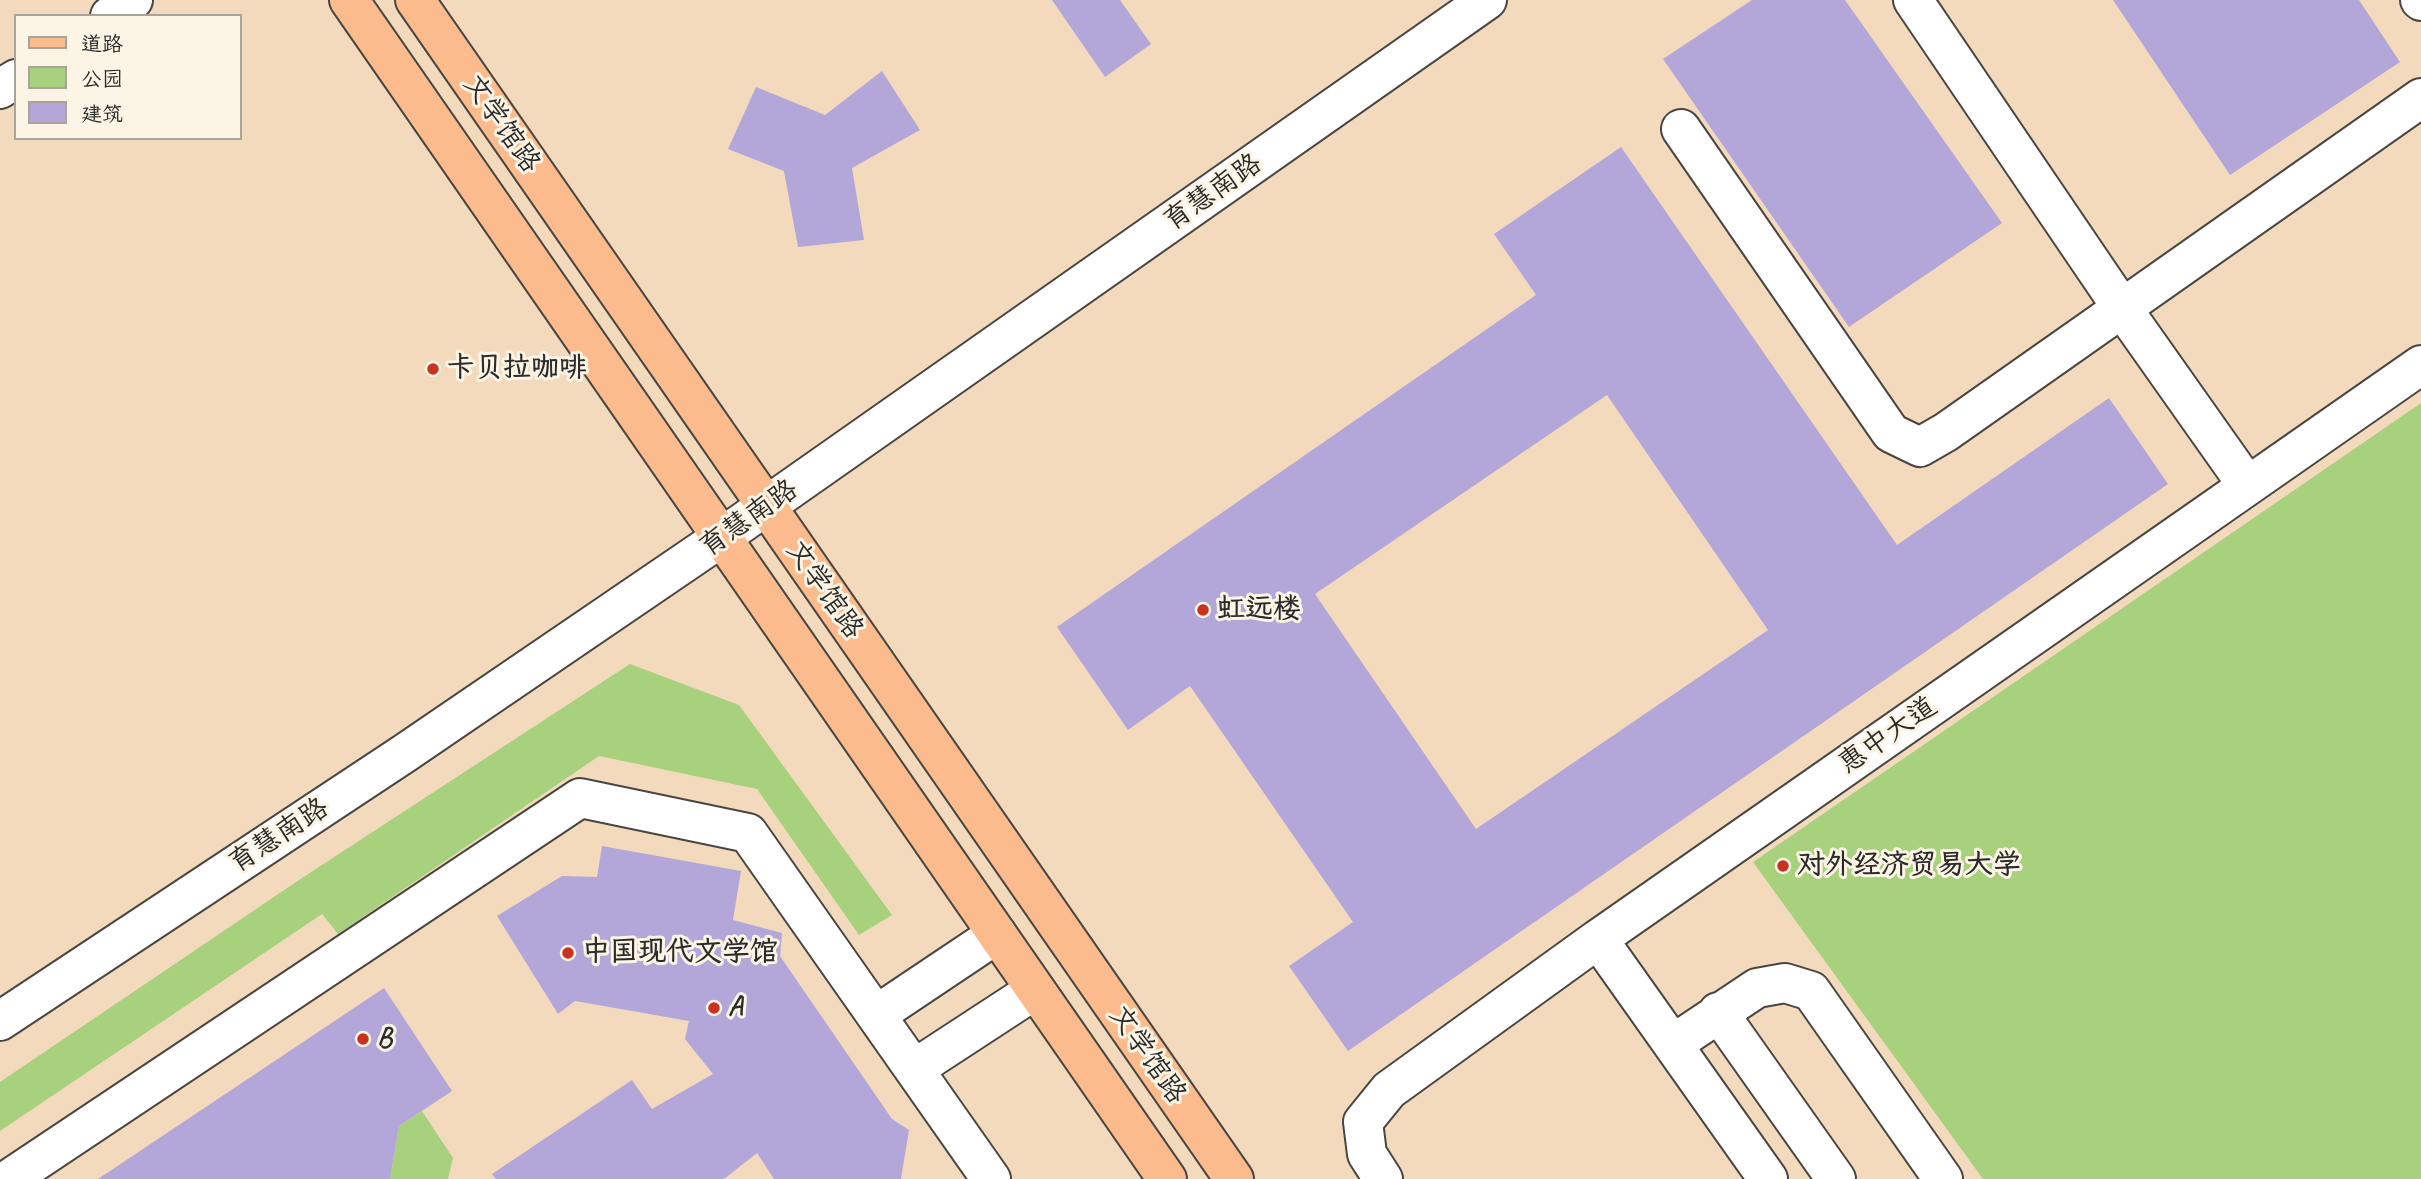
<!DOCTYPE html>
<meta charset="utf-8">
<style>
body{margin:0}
#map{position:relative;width:2421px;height:1179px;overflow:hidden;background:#f4dabd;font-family:Caveat,"LXGW WenKai TC",sans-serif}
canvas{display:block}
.legend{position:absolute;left:14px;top:14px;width:228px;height:126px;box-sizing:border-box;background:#fcf5e5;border:2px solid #a8a49b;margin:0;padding:9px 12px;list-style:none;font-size:21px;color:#2b2b2b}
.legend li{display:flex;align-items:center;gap:14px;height:35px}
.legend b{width:35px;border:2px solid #a8a49b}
</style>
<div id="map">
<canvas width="2421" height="1179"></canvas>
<ul class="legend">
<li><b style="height:9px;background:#fbbb8c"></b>道路</li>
<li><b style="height:19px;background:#a7d17c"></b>公园</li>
<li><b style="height:19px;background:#b2a7d8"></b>建筑</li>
</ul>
</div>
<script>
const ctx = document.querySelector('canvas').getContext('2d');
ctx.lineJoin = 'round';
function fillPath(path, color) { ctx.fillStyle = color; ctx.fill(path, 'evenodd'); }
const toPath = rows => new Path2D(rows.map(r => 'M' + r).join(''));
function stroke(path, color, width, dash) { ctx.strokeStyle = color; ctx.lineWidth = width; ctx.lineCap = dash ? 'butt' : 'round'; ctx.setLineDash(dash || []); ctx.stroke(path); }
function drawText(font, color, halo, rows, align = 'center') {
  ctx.font = font + ' Caveat,"LXGW WenKai TC",sans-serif'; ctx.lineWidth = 6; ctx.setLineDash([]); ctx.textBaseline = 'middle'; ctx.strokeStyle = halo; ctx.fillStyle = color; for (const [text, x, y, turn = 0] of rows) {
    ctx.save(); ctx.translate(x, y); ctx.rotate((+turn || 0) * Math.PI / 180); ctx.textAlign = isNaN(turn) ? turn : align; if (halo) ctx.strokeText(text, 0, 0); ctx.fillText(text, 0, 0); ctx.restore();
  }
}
const green = toPath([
 [2421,403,2421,1179,1983,1179,1753,862],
 [630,664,739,705,892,915,859,935,757,789,599,756,338,934,322,914,0,1131,0,1082,302,878],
 [422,1111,453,1158,448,1179,390,1179,399,1126]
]);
const building = toPath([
 [1052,0,1120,0,1151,44,1105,77],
 [1752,0,1845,0,2002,223,1849,327,1663,59],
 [2113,0,2359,0,2400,62,2230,175],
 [882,71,920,130,852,168,864,240,798,247,784,171,728,149,756,87,825,115],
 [1621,147,1897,545,2109,398,2168,484,1348,1051,1289,966,1353,922,1190,686,1128,730,1057,627,1536,295,1494,234],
 [1607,395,1768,630,1476,829,1315,594],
 [602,846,741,871,733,920,782,933,780,956,892,1119,909,1130,901,1179,774,1179,757,1153,724,1179,496,1179,492,1174,632,1080,652,1109,713,1074,685,1039,689,1021,575,1001,558,1014,497,916,562,876,597,877],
 [384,988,452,1091,399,1126,390,1179,98,1179]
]);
const minor = toPath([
 [1913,0,2122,308,2247,485],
 [2420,0,2421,1],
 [110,16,133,0],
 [0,89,16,79],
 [1681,129,1891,433,1920,447,1946,432,2421,98],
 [1718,1012,1836,1179],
 [876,1015,997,934],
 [0,1021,405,753,722,537,1487,0],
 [1673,1044,1757,988,1785,983,1811,991,1943,1179],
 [914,1069,1035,990],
 [9,1179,580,798,748,833,991,1179],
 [1383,1179,1367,1154,1363,1122,1389,1090,1598,939],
 [1768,1179,1598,939,2421,365]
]);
const major = toPath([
 [349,0,1167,1179],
 [415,0,1234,1179]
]);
const markers = [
 [433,369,7,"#c8321e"],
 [1203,610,7,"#c8321e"],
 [1783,866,7,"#c8321e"],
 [568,953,7,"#c8321e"],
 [714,1008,7,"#c8321e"],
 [363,1039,7,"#c8321e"]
];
const streetNames = [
 ["文学馆路",501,124,55],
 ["育慧南路",1213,193,-35],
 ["育慧南路",749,519,-35],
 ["文学馆路",824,590,55],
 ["惠中大道",1888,736,-35],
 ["育慧南路",279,836,-33],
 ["文学馆路",1147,1055,55]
];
const poiNames = [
 ["卡贝拉咖啡",447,369],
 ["虹远楼",1217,610],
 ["对外经济贸易大学",1797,866],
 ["中国现代文学馆",582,953],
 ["A",728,1008],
 ["B",377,1039]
];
fillPath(green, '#a7d17c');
fillPath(building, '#b2a7d8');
stroke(minor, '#494541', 42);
stroke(major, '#494541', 42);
stroke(minor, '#fff', 38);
stroke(major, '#fbbb8c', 38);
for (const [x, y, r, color] of markers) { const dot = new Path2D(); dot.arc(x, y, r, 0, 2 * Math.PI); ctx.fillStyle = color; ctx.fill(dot); stroke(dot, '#fcf5e5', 2.5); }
drawText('28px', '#2b2b2b', '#fcf5e5', streetNames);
drawText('bold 28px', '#2b2b2b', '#fcf5e5', poiNames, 'left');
</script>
